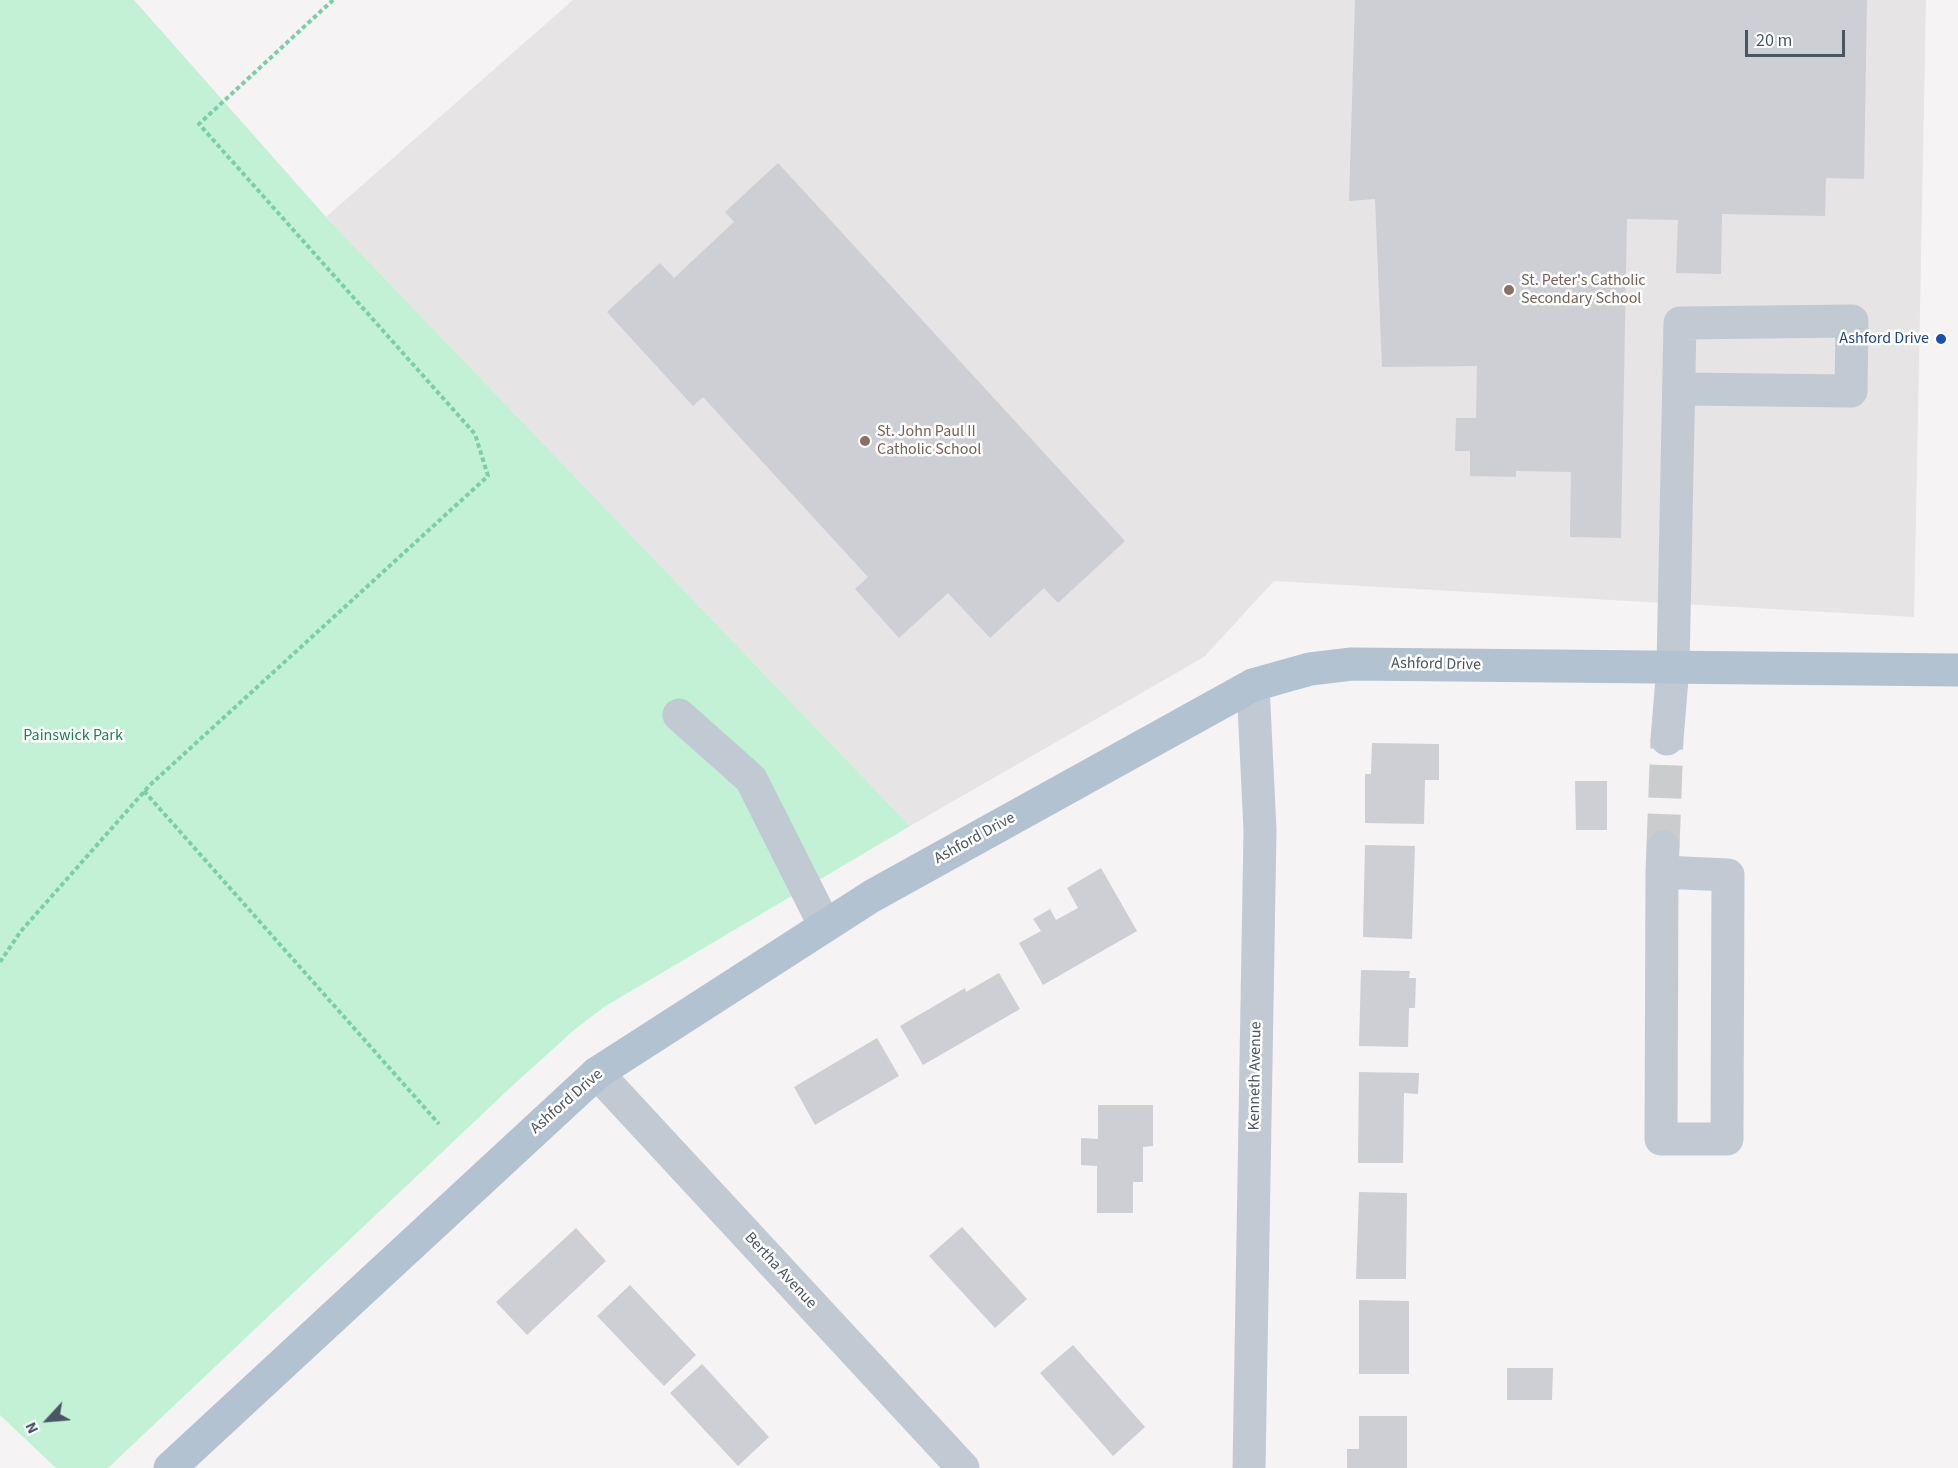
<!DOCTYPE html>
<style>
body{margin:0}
#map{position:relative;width:1958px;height:1468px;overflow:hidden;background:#f5f3f3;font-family:"Source Sans 3",sans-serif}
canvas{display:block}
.north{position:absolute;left:18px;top:1390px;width:60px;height:60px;-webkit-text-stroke:4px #fff;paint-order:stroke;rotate:244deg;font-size:16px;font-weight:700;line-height:24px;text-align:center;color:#4a5661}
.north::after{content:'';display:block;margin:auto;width:21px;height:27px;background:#4a5661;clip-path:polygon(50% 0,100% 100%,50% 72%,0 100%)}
.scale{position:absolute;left:1745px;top:30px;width:100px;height:27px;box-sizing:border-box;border:3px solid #4a5661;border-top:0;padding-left:8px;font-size:18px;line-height:21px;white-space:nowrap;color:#4a5661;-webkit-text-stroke:4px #fff;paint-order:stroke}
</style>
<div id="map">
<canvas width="1958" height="1468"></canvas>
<div class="north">N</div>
<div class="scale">20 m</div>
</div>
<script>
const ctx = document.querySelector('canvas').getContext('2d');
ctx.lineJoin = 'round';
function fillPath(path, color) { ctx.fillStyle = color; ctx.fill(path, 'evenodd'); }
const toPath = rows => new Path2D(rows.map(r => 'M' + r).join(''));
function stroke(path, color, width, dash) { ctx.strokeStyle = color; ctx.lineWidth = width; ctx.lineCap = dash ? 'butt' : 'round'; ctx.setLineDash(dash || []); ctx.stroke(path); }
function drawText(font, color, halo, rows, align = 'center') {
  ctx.font = font + ' "Source Sans 3",sans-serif'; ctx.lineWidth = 5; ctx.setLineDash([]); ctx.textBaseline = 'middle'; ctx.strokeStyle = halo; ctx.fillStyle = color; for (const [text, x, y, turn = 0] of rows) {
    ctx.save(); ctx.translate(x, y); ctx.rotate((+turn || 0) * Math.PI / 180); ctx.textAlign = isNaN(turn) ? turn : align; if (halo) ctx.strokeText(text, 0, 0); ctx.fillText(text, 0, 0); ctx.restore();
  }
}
const education = toPath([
 [573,0,1926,0,1914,617,1274,581,1204,657,910,826,326,217]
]);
const green = toPath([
 [0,0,134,0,326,217,910,826,604,1007,574,1030,511,1087,108,1468,56,1468,0,1415]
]);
const building = toPath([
 [1355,0,1867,0,1864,179,1826,178,1825,216,1722,214,1721,274,1676,273,1678,220,1627,219,1621,538,1570,537,1571,472,1516,471,1516,477,1470,476,1470,451,1455,451,1456,418,1476,418,1477,366,1382,367,1375,199,1349,201],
 [778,163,1125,541,1058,603,1044,588,990,638,948,593,899,638,855,589,868,577,703,397,693,406,607,312,660,263,674,278,734,222,725,212],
 [1372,743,1439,744,1439,780,1425,780,1424,824,1365,823,1365,774,1371,774],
 [1575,781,1607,781,1607,830,1576,830],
 [1365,845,1415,846,1412,939,1363,937],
 [1101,868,1137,931,1043,985,1019,943,1041,931,1033,919,1050,909,1056,920,1078,908,1067,888],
 [1361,970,1410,971,1409,978,1416,978,1415,1008,1409,1008,1408,1047,1359,1046],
 [999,973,1020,1009,923,1065,900,1026,965,988,966,992],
 [877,1038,899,1076,815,1125,794,1087],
 [1359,1072,1419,1073,1418,1094,1404,1093,1403,1163,1358,1163],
 [1098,1105,1153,1105,1153,1146,1143,1147,1143,1182,1133,1182,1133,1213,1097,1213,1097,1166,1081,1165,1081,1138,1098,1139],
 [1359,1192,1407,1193,1406,1279,1356,1279],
 [962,1227,1027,1299,995,1328,929,1256],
 [576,1228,606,1261,527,1335,496,1302],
 [630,1285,696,1355,664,1386,597,1316],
 [1359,1300,1409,1301,1409,1374,1359,1374],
 [1073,1345,1145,1427,1113,1456,1040,1373],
 [702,1364,769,1437,738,1466,670,1393],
 [1507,1368,1553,1368,1552,1400,1507,1400],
 [1359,1416,1407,1416,1407,1468,1347,1468,1347,1449,1359,1449]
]);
const minorTunnel = toPath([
 [1663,847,1667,739]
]);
const path = toPath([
 [144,791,439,1124],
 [0,962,21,931,150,785,488,476,475,434,199,124,333,0]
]);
const minor = toPath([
 [679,715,751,779,825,926],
 [1667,739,1673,667,1680,323,1852,321,1851,391,1681,389],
 [1662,872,1728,875,1727,1139,1661,1139,1662,872,1663,847],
 [597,1073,963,1468],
 [1249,1468,1260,830,1253,685]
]);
const major = toPath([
 [170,1468,597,1073,872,896,1253,685,1310,669,1352,664,1958,670]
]);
const markers = [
 [1509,290,6,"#8d6e63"],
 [1941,339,6,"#1a4fb4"],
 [865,441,6,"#8d6e63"]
];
const educationNames = [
 ["St. Peter's Catholic",1521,281],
 ["Secondary School",1521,299],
 ["St. John Paul II",877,432],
 ["Catholic School",877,450]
];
const transitNames = [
 ["Ashford Drive",1929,339]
];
const streetNames = [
 ["Ashford Drive",1436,665,1],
 ["Ashford Drive",975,839,-29],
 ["Kenneth Avenue",1256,1076,-89],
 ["Ashford Drive",567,1102,-41],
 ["Bertha Avenue",780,1271,47]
];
const parkNames = [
 ["Painswick Park",73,736]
];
fillPath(education, '#e6e4e5');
fillPath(green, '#c3f1d5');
fillPath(building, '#cdcfd5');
stroke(minorTunnel, '#caccce', 33, [33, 16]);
stroke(path, '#7ad0a6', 4, [4.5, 3]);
stroke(minor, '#c1cad2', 33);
stroke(major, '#b3c2d1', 33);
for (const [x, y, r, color] of markers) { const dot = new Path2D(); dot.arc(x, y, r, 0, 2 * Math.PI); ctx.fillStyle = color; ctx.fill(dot); stroke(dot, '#fff', 2); }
drawText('16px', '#785e54', '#fff', educationNames, 'left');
drawText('16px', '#164399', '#fff', transitNames, 'right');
drawText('16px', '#4a5661', '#fff', streetNames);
drawText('16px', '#17864f', '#fff', parkNames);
</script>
